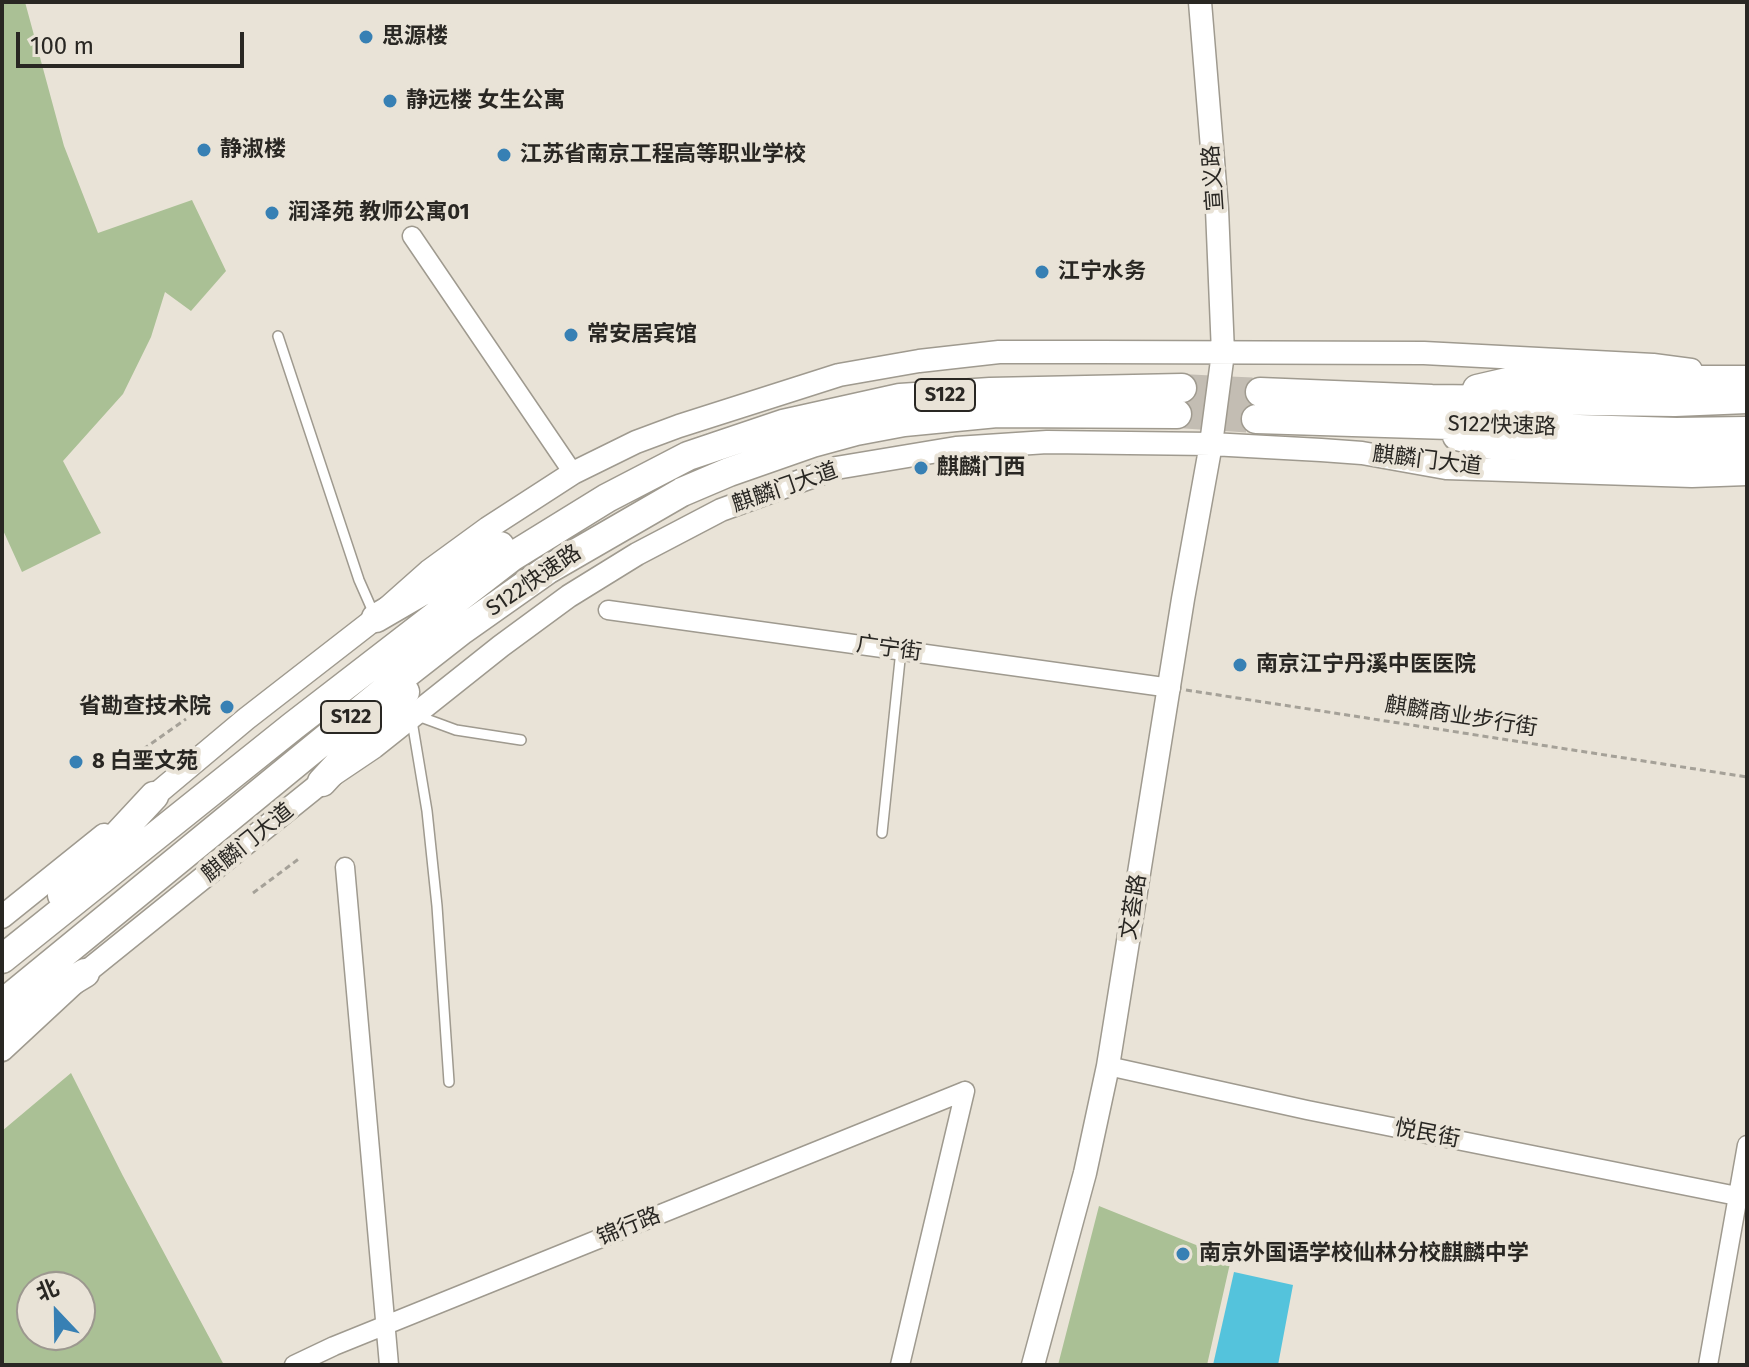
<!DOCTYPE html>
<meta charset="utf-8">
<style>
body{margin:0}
#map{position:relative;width:1749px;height:1367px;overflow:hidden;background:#e9e3d7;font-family:"Fira Sans","Noto Sans SC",sans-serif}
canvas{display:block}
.frame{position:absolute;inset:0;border:4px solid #292723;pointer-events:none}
.north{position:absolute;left:16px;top:1271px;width:80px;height:80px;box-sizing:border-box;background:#e9e3d7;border:2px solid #9c988f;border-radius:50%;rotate:338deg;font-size:22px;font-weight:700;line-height:32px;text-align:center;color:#292723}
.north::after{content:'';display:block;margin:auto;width:28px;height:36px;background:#3780b4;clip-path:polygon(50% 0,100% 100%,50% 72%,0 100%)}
.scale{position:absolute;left:16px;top:32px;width:228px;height:36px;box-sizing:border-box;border:4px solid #292723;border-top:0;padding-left:10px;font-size:24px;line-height:28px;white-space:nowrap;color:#292723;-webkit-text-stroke:6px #e9e3d7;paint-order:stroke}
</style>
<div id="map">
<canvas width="1749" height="1367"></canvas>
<div class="frame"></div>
<div class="north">北</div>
<div class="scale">100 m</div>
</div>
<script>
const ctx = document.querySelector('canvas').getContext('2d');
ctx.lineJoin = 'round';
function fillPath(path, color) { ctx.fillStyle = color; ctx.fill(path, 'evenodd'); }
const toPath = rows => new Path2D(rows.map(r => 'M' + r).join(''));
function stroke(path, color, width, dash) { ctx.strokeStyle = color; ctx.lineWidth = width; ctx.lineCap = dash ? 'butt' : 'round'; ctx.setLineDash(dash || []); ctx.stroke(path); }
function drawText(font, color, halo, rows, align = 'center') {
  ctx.font = font + ' "Fira Sans","Noto Sans SC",sans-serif'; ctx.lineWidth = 8; ctx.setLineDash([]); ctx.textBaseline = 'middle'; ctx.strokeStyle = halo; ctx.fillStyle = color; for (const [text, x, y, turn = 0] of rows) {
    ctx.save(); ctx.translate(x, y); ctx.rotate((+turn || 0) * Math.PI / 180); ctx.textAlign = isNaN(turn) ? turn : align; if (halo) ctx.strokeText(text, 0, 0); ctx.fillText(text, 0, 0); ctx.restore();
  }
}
const green = toPath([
 [2,2,25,2,64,146,98,233,192,200,226,271,191,311,165,292,151,337,123,394,63,461,101,533,22,572,2,528],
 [71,1073,123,1176,224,1365,2,1365,2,1131],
 [32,1287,80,1287,80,1335,32,1335],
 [1099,1206,1231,1259,1207,1365,1058,1365]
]);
const water = toPath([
 [1234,1272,1293,1285,1278,1365,1213,1365]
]);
const trunkTunnel = toPath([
 [1182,388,1260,392],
 [1177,414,1256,419]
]);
const path = toPath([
 [1186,690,1747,777],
 [135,755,186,719],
 [253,893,300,858]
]);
const service = toPath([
 [278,336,359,580,374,614],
 [418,716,456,730,521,740],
 [412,721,427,811,437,906,449,1082],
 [882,833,901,650]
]);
const minor = toPath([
 [412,236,573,473],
 [608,610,1171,688],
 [345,867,389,1365],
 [1108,1066,1307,1110,1747,1198],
 [294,1365,334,1346,965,1091],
 [900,1365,965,1091],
 [1708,1365,1747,1145]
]);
const tertiary = toPath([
 [141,807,246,719,376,618,429,571,488,528,573,473,636,442,679,426,839,375,919,361,999,352,1098,352,1424,353,1653,365,1691,370],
 [2,917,104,835],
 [2,1050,85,973,322,782,374,747,501,646,569,596,637,554,721,510,836,468,956,448,1047,442,1211,444,1321,450,1362,453,1446,468,1692,476,1747,474],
 [1033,1365,1085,1173,1108,1066,1183,599,1211,444,1223,353,1217,209,1200,2]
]);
const trunk = toPath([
 [1477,389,1516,380,1747,380],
 [1260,392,1432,399,1675,402,1747,399],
 [1256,419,1676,432,1747,431],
 [1457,436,1492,445,1747,455],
 [376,618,500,546],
 [322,782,405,692],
 [62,895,154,796],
 [2,959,293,726,513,556,607,498,688,456,783,424,900,398,990,392,1182,388],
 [2,1004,384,691,462,630,547,570,682,492,729,472,812,443,856,431,904,422,997,413,1177,414],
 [2,1023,85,973]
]);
const markers = [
 [366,37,8,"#3780b4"],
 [390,101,8,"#3780b4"],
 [204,150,8,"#3780b4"],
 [504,155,8,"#3780b4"],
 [272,213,8,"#3780b4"],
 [1042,272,8,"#3780b4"],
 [571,335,8,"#3780b4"],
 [921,468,8,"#3780b4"],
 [1240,665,8,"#3780b4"],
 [227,707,8,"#3780b4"],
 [76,762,8,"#3780b4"],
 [1183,1254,8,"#3780b4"]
];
const shields = [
 [945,395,60],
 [351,717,60]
];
const shieldNames = [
 ["S122",945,395],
 ["S122",351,717]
];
const poiNames = [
 ["思源楼",382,37],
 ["静远楼 女生公寓",406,101],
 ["静淑楼",220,150],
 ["江苏省南京工程高等职业学校",520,155],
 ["润泽苑 教师公寓01",288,213],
 ["江宁水务",1058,272],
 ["常安居宾馆",587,335],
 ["麒麟门西",937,468],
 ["南京江宁丹溪中医医院",1256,665],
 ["省勘查技术院",211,707,"right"],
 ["8 白垩文苑",92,762],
 ["南京外国语学校仙林分校麒麟中学",1199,1254]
];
const streetNames = [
 ["宣义路",1214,178,-94],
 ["S122快速路",1502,426,2],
 ["麒麟门大道",1427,461,7],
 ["麒麟门大道",785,488,-19],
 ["S122快速路",534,581,-34],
 ["广宁街",889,649,8],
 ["麒麟商业步行街",1461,717,9],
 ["麒麟门大道",248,843,-39],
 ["文荟路",1134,907,-81],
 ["悦民街",1427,1134,11],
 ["锦行路",629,1227,-22]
];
fillPath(green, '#aac095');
fillPath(water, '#54c3dc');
stroke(trunkTunnel, '#c3bdb3', 28, [28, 14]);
stroke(service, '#9f9a8f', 12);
stroke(minor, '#9f9a8f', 21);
stroke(tertiary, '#9f9a8f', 25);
stroke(trunk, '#9f9a8f', 31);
stroke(path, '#a5a198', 3, [6, 4]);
stroke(service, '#fff', 9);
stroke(minor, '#fff', 18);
stroke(tertiary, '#fff', 22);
stroke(trunk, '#fff', 28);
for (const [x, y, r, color] of markers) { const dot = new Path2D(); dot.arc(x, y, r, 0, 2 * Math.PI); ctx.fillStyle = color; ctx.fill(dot); stroke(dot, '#e9e3d7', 3); }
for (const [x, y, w] of shields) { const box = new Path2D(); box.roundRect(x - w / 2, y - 16, w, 32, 6); ctx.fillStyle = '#e9e3d7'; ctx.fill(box); stroke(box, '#292723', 2); }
drawText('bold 20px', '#292723', null, shieldNames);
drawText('bold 22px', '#292723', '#e9e3d7', poiNames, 'left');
drawText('22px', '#292723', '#e9e3d7', streetNames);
</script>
